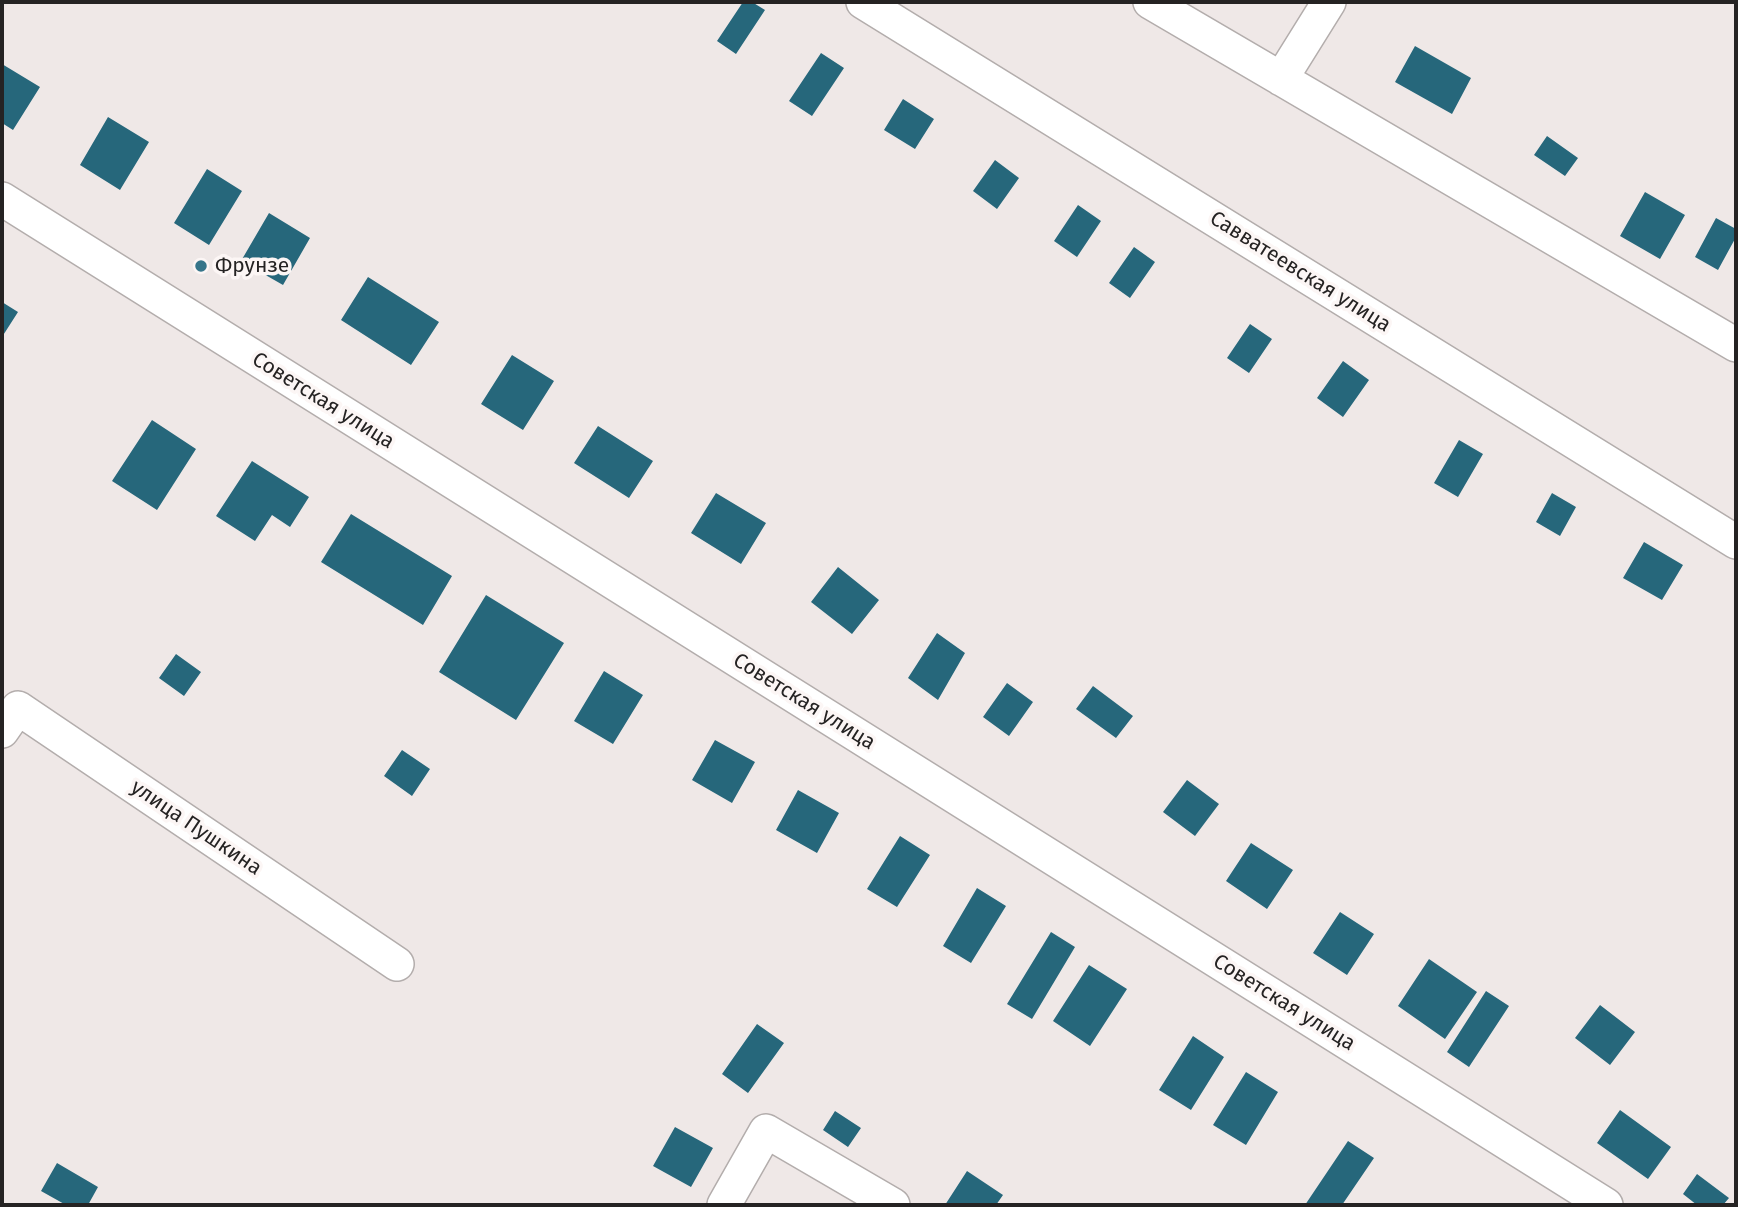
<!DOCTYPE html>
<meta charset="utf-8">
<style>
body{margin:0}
#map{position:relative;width:1738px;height:1207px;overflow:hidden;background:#efe8e7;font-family:"Fira Sans",sans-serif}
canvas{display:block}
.frame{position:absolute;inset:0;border:4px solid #252323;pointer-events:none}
</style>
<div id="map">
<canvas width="1738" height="1207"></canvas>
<div class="frame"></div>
</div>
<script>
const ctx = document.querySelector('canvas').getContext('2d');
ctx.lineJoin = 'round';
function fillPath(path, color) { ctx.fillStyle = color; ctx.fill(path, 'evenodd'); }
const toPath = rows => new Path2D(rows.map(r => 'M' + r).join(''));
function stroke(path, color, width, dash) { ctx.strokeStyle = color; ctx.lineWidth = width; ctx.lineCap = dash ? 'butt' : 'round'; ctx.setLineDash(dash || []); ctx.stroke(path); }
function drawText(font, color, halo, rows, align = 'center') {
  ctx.font = font + ' "Fira Sans",sans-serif'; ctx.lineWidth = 7; ctx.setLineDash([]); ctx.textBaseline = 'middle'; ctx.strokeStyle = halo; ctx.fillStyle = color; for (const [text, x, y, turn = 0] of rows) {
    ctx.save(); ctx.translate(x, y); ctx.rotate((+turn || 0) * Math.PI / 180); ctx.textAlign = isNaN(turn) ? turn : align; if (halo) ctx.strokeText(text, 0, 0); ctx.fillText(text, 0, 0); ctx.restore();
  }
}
const building = toPath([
 [743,2,752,2,765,10,736,54,717,41],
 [1415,46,1471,78,1452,114,1395,82],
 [821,53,844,68,812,116,789,101],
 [2,64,40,87,13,130,2,123],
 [903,99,934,119,915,149,884,130],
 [108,117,149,142,120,190,80,165],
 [1547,136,1578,158,1565,176,1534,155],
 [995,160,1019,178,997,209,973,191],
 [207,169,242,191,209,245,174,223],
 [1645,192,1685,215,1660,259,1620,236],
 [1078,205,1101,221,1077,257,1054,241],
 [269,213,310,238,283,285,241,261],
 [1716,218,1736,229,1736,237,1718,270,1695,257],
 [1134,247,1155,262,1130,298,1109,283],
 [368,277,439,322,411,365,341,320],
 [2,302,18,312,2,337],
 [1250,324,1272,339,1249,373,1227,358],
 [512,355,554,381,523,430,481,404],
 [1343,361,1369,380,1343,417,1317,398],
 [152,420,196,449,157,510,112,481],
 [598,426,653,461,629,498,574,463],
 [1459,440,1483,454,1458,497,1434,483],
 [252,461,309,497,290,527,272,515,255,541,216,516],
 [716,493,766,523,741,564,691,533],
 [1552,493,1576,507,1560,536,1536,522],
 [351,514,452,576,423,625,321,562],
 [1644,542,1683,565,1662,600,1623,578],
 [838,567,879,600,852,634,811,602],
 [486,595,564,643,516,720,439,672],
 [937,633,965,653,938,700,908,678],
 [176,654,201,672,184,696,159,678],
 [604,671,643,695,613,744,574,721],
 [1007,683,1033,702,1009,736,983,717],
 [1093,686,1133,716,1116,738,1076,709],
 [715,740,755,762,732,803,692,780],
 [402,750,430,769,412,796,384,776],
 [1187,780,1219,804,1195,836,1163,812],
 [798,790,839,813,817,853,776,830],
 [900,836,930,855,897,907,867,889],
 [1251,843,1293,870,1267,909,1226,881],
 [977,888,1006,906,971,963,943,946],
 [1340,912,1374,934,1347,975,1313,953],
 [1051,932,1075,947,1032,1019,1007,1004],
 [1429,959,1477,992,1445,1039,1398,1006],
 [1089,965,1127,989,1090,1046,1053,1021],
 [1486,991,1509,1006,1469,1067,1447,1052],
 [1600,1005,1635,1032,1610,1065,1575,1038],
 [757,1024,784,1043,748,1093,722,1074],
 [1193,1036,1224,1057,1191,1110,1159,1090],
 [1246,1072,1278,1092,1246,1145,1213,1125],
 [1620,1110,1671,1147,1648,1179,1597,1143],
 [835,1111,861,1128,848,1147,823,1130],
 [675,1127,713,1148,691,1187,653,1166],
 [1348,1141,1374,1158,1342,1205,1305,1205],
 [57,1163,98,1187,88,1205,66,1205,41,1191],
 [967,1171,1003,1195,996,1205,945,1205],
 [1697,1174,1729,1198,1723,1205,1697,1205,1683,1194]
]);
const minor = toPath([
 [863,2,1736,542],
 [1150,2,1736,345],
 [1281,79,1329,2],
 [2,199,1606,1205],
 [2,731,18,708,397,964],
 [724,1205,766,1131,893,1205]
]);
const markers = [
 [201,266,7,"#36758a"]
];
const poiNames = [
 ["Фрунзе",215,266]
];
const streetNames = [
 ["Савватеевская улица",1300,272,32],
 ["Советская улица",323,401,32],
 ["Советская улица",804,702,32],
 ["улица Пушкина",196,828,34],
 ["Советская улица",1284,1003,32]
];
fillPath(building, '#26677b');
stroke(minor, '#b3adac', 36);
stroke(minor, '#fff', 33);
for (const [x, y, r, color] of markers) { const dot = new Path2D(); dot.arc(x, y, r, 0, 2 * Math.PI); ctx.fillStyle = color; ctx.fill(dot); stroke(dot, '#fcf6f5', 2.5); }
drawText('21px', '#252323', '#fcf6f5', poiNames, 'left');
drawText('21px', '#252323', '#fcf6f5', streetNames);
</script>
